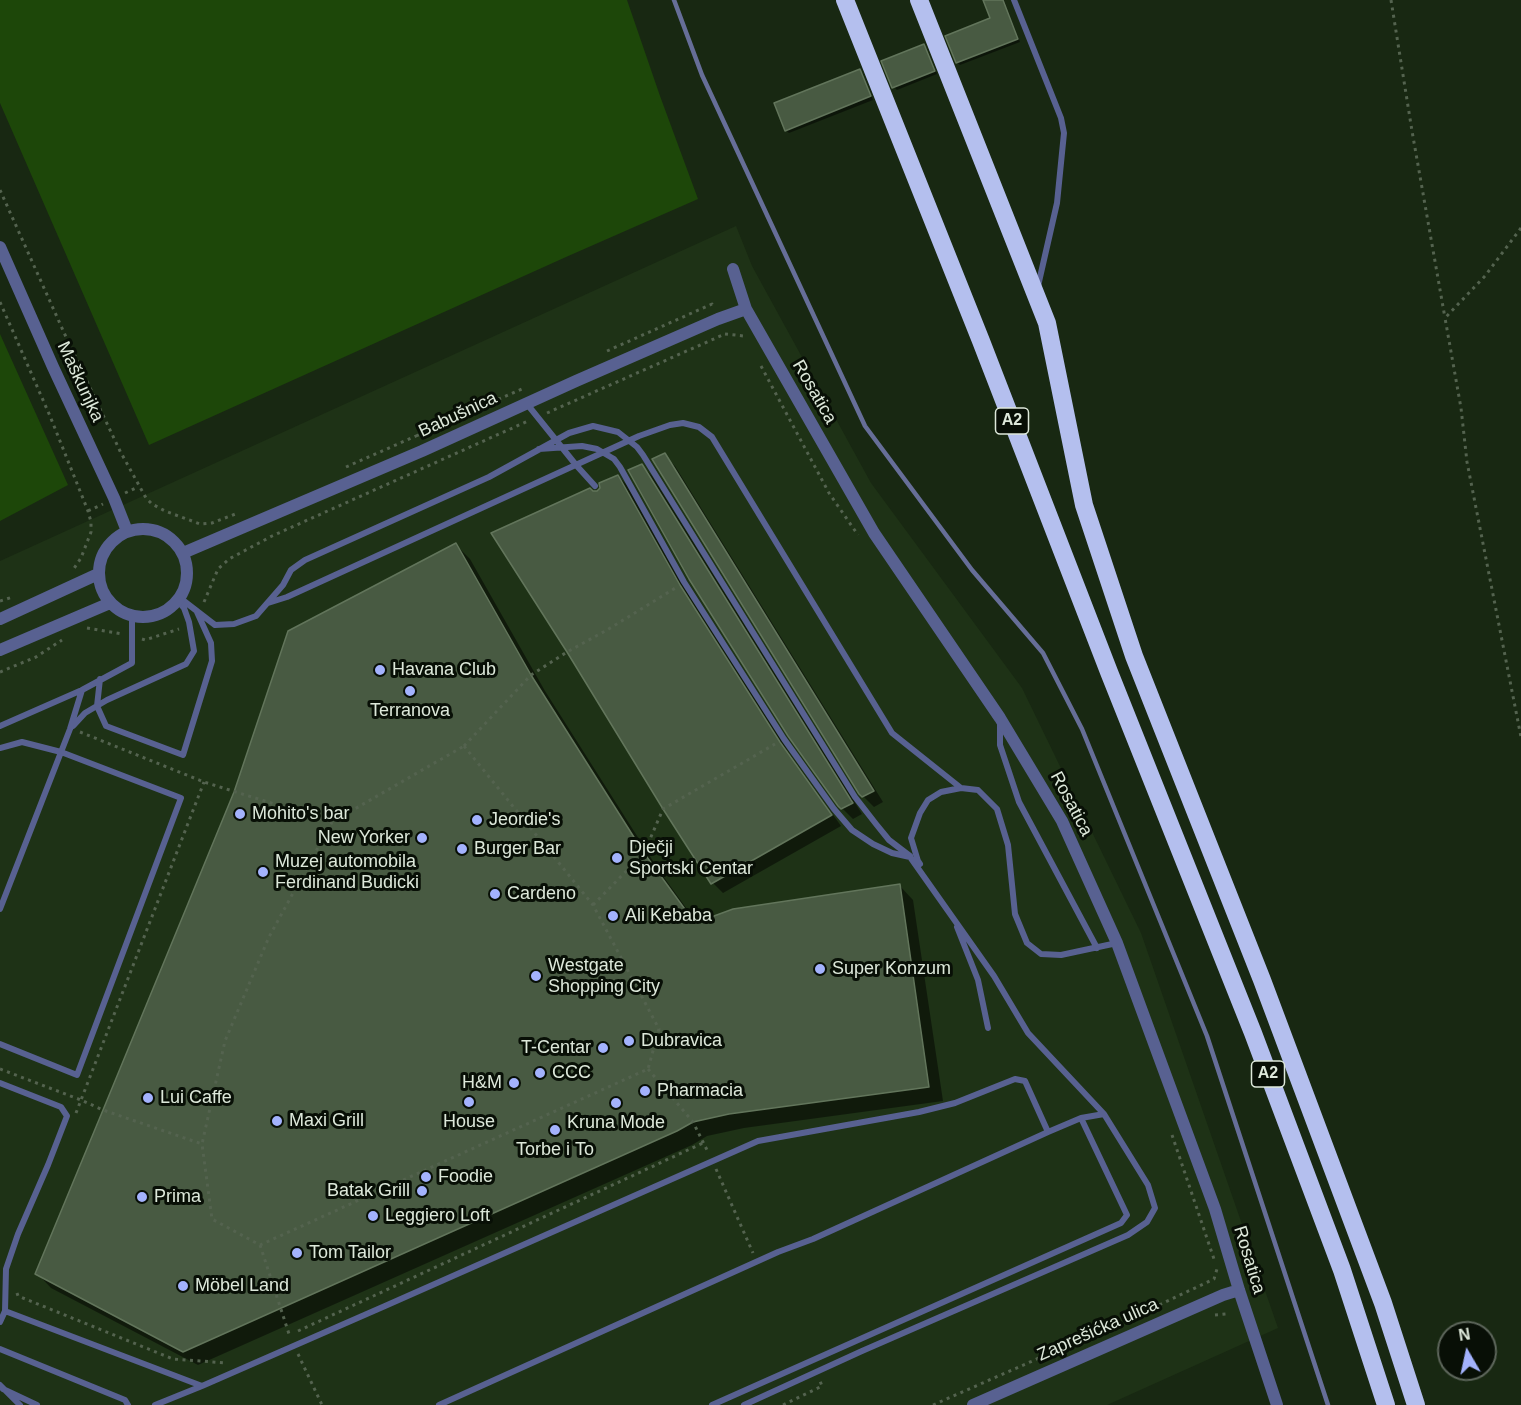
<!DOCTYPE html>
<meta charset="utf-8">
<style>
body{margin:0}
#map{position:relative;width:1521px;height:1405px;overflow:hidden;background:#182812;font-family:Helvetica,sans-serif}
canvas{display:block}
.north{position:absolute;left:1437px;top:1321px;width:60px;height:60px;box-sizing:border-box;background:#080f06;border:2px solid #5d665b;border-radius:50%;rotate:351deg;font-size:16px;font-weight:700;line-height:24px;text-align:center;color:#dde8da}
.north::after{content:'';display:block;margin:auto;width:21px;height:27px;background:#a3b2fd;clip-path:polygon(50% 0,100% 100%,50% 72%,0 100%)}
</style>
<div id="map">
<canvas width="1521" height="1405"></canvas>
<div class="north">N</div>
</div>
<script>
const ctx = document.querySelector('canvas').getContext('2d');
ctx.lineJoin = 'round';
function fillPath(path, color) { ctx.fillStyle = color; ctx.fill(path, 'evenodd'); }
const toPath = rows => new Path2D(rows.map(r => 'M' + r).join(''));
function stroke(path, color, width, dash) { ctx.strokeStyle = color; ctx.lineWidth = width; ctx.lineCap = dash ? 'butt' : 'round'; ctx.setLineDash(dash || []); ctx.stroke(path); }
function drawText(font, color, halo, rows, align = 'center') {
  ctx.font = font + ' Helvetica,sans-serif'; ctx.lineWidth = 6; ctx.setLineDash([]); ctx.textBaseline = 'middle'; ctx.strokeStyle = halo; ctx.fillStyle = color; for (const [text, x, y, turn = 0] of rows) {
    ctx.save(); ctx.translate(x, y); ctx.rotate((+turn || 0) * Math.PI / 180); ctx.textAlign = isNaN(turn) ? turn : align; if (halo) ctx.strokeText(text, 0, 0); ctx.fillText(text, 0, 0); ctx.restore();
  }
}
const built = toPath([
 [736,226,752,266,871,483,1022,688,1141,933,1278,1328,1107,1405,0,1405,0,561]
]);
const green = toPath([
 [0,0,627,0,660,96,698,199,566,257,149,445,0,103],
 [0,334,68,485,0,521]
]);
const shadow = toPath([
 [985,0,1004,0,1020,42,960,65,957,62,992,19],
 [924,46,927,49,937,74,897,90,894,87,883,62],
 [860,71,863,74,873,100,789,133,786,130],
 [664,455,675,466,883,802,874,807,863,796],
 [642,465,652,476,862,814,853,819,842,808],
 [618,476,629,487,690,597,790,754,841,826,723,893,713,883,592,492,597,492],
 [456,545,470,559,545,691,658,869,697,923,899,885,913,900,943,1101,744,1128,707,1136,692,1145,198,1365,51,1288,37,1273]
]);
const stream = toPath([
 [674,0,702,75,865,426,972,570,1043,653,1082,729,1207,1036,1328,1405]
]);
const building = toPath([
 [983,0,1003,0,1018,39,956,63,945,36,990,18,983,0],
 [924,44,935,71,892,88,881,61,924,44],
 [860,69,871,96,785,131,774,103,860,69],
 [665,453,874,791,862,797,859,794,652,459,665,453],
 [642,464,851,800,853,803,841,809,838,806,788,736,689,579,628,470,642,464],
 [618,475,680,585,780,742,832,815,711,884,663,809,567,652,491,533,590,488,593,491,597,491,600,488,599,483,618,475],
 [456,543,531,675,644,853,695,923,733,909,900,884,929,1087,729,1114,693,1122,677,1131,183,1352,35,1274,103,1110,234,792,288,631,456,543]
]);
const path = toPath([
 [1391,0,1412,131,1445,318],
 [0,190,66,337,120,451,146,498,152,504,165,511,200,524,212,523,238,513],
 [1521,228,1485,276,1445,318,1461,408,1467,462,1521,737],
 [0,302,50,416,88,511,91,522,91,532,81,558,73,570],
 [725,334,744,336,745,337],
 [607,351,712,304,713,308],
 [761,366,829,493,858,535],
 [547,413,725,334],
 [416,436,524,388],
 [346,467,416,436],
 [125,493,138,487],
 [88,511,103,504],
 [0,601,13,597],
 [204,602,218,569,229,559,272,536,528,421],
 [87,628,122,634],
 [142,639,145,640,179,629],
 [0,672,36,657,62,640],
 [80,732,204,782,332,822],
 [464,746,593,905,659,1029,648,1069,260,1245,212,1219,202,1144,225,1041,269,937,332,822,464,746],
 [464,746,531,675,567,652,607,630,677,587],
 [593,905,644,853,663,809,775,744],
 [0,1069,81,1100,103,1110,202,1144],
 [648,1069,693,1122,708,1152],
 [76,1113,204,782],
 [1172,1135,1215,1262],
 [716,1169,753,1253],
 [260,1245,290,1337],
 [17,1293,18,1296,173,1359,227,1363],
 [1215,1315,1226,1314],
 [298,1331,703,1143],
 [298,1354,322,1405],
 [783,1405,822,1386,820,1381],
 [933,1405,1161,1304,1214,1279,1217,1269]
]);
const service = toPath([
 [1014,0,1061,118,1064,133,1057,203,1038,286],
 [527,404,576,465,595,486],
 [539,449,582,446,597,449,614,459,620,467,684,582,784,739,834,809,852,830,873,844,892,853,910,857,994,976,1028,1033,1104,1114,1148,1185,1155,1208,1147,1222,1128,1235,862,1351,744,1405],
 [180,598,215,625,234,624,256,616,283,585,291,570,305,560,489,477,569,433,593,426,618,432,637,447,643,455,855,797,876,824,889,840,910,856],
 [268,603,287,597,639,436,670,425,683,423,699,427,712,437,892,733,961,788],
 [100,679,97,706,106,726,183,755,212,661,211,643,197,612],
 [1000,725,1000,745,1019,802,1097,948],
 [0,726,82,690,132,663,132,616],
 [73,726,85,713,107,700,186,664,194,651,189,622,184,608,178,601],
 [0,748,22,742,61,752,181,798,77,1075,0,1044],
 [920,864,918,861,911,838,920,813,928,800,941,792,961,788,978,790,997,809,1008,845,1015,914,1027,943,1041,954,1061,955,1117,943],
 [0,909,70,729,82,690],
 [957,927,978,980,988,1028],
 [0,1083,61,1107,67,1116,48,1165,18,1234,6,1269,5,1311,0,1322],
 [5,1311,202,1386],
 [0,1349,125,1400,128,1405],
 [0,1385,20,1405],
 [3,1389,37,1405],
 [155,1405,202,1386,385,1306,758,1141,919,1112,955,1103,1015,1079,1025,1081,1048,1132],
 [439,1405,778,1252,813,1239,1048,1132,1081,1118,1104,1114],
 [712,1405,1121,1223,1127,1215,1081,1118]
]);
const minor = toPath([
 [0,247,53,367,114,498,127,531],
 [733,269,746,309,874,533,1000,718,1062,821,1117,943,1215,1209,1239,1290,1277,1405],
 '99 573a44 44 0 1 1 88 0a44 44 0 1 1-88 0Z',
 [183,553,422,451,576,381,718,319,746,309],
 [0,619,98,574],
 [0,650,110,603],
 [973,1405,1223,1295,1239,1290]
]);
const motorway = toPath([
 [845,0,981,341,1109,672,1253,1033,1342,1270,1386,1405],
 [919,0,1047,323,1084,505,1134,656,1262,980,1383,1303,1416,1405]
]);
const markers = [
 [380,670,6,"#a3b2fd"],
 [410,691,6,"#a3b2fd"],
 [240,814,6,"#a3b2fd"],
 [477,820,6,"#a3b2fd"],
 [422,838,6,"#a3b2fd"],
 [462,849,6,"#a3b2fd"],
 [617,858,6,"#a3b2fd"],
 [263,872,6,"#a3b2fd"],
 [495,894,6,"#a3b2fd"],
 [613,916,6,"#a3b2fd"],
 [820,969,6,"#a3b2fd"],
 [536,976,6,"#a3b2fd"],
 [629,1041,6,"#a3b2fd"],
 [603,1048,6,"#a3b2fd"],
 [540,1073,6,"#a3b2fd"],
 [514,1083,6,"#a3b2fd"],
 [645,1091,6,"#a3b2fd"],
 [148,1098,6,"#a3b2fd"],
 [469,1102,6,"#a3b2fd"],
 [616,1103,6,"#a3b2fd"],
 [277,1121,6,"#a3b2fd"],
 [555,1130,6,"#a3b2fd"],
 [426,1177,6,"#a3b2fd"],
 [422,1191,6,"#a3b2fd"],
 [142,1197,6,"#a3b2fd"],
 [373,1216,6,"#a3b2fd"],
 [297,1253,6,"#a3b2fd"],
 [183,1286,6,"#a3b2fd"]
];
const shields = [
 [1012,421,33],
 [1268,1074,33]
];
const shieldNames = [
 ["A2",1012,421],
 ["A2",1268,1074]
];
const streetNames = [
 ["Maškunjka",80,382,65],
 ["Rosatica",814,392,60],
 ["Babušnica",458,415,-25],
 ["Rosatica",1071,804,62],
 ["Rosatica",1249,1260,73],
 ["Zaprešićka ulica",1098,1330,-24]
];
const poiNames = [
 ["Havana Club",392,670],
 ["Terranova",410,711,"center"],
 ["Mohito's bar",252,814],
 ["Jeordie's",489,820],
 ["New Yorker",410,838,"right"],
 ["Dječji",629,848],
 ["Sportski Centar",629,869],
 ["Burger Bar",474,849],
 ["Muzej automobila",275,862],
 ["Ferdinand Budicki",275,883],
 ["Cardeno",507,894],
 ["Ali Kebaba",625,916],
 ["Westgate",548,966],
 ["Shopping City",548,987],
 ["Super Konzum",832,969],
 ["Dubravica",641,1041],
 ["T-Centar",591,1048,"right"],
 ["CCC",552,1073],
 ["H&M",502,1083,"right"],
 ["Pharmacia",657,1091],
 ["Lui Caffe",160,1098],
 ["Maxi Grill",289,1121],
 ["House",469,1122,"center"],
 ["Kruna Mode",616,1123,"center"],
 ["Torbe i To",555,1150,"center"],
 ["Foodie",438,1177],
 ["Batak Grill",410,1191,"right"],
 ["Prima",154,1197],
 ["Leggiero Loft",385,1216],
 ["Tom Tailor",309,1253],
 ["Möbel Land",195,1286]
];
fillPath(built, '#1e3216');
fillPath(green, '#1d4709');
fillPath(shadow, '#0007');
stroke(stream, '#666e98', 4.5);
fillPath(building, '#485a42');
stroke(building, '#62755b', 1.5);
stroke(path, '#54634f', 3, [3, 4.5]);
stroke(service, '#586191', 6);
stroke(minor, '#586191', 12);
stroke(motorway, '#b4bfee', 18);
for (const [x, y, r, color] of markers) { const dot = new Path2D(); dot.arc(x, y, r, 0, 2 * Math.PI); ctx.fillStyle = color; ctx.fill(dot); stroke(dot, '#080f06', 2); }
for (const [x, y, w] of shields) { const box = new Path2D(); box.roundRect(x - w / 2, y - 13, w, 26, 4.5); ctx.fillStyle = '#080f06'; ctx.fill(box); stroke(box, '#dde8da', 1.5); }
drawText('bold 16px', '#dde8da', null, shieldNames);
drawText('18px', '#dde8da', '#080f06', streetNames);
drawText('18px', '#dde8da', '#080f06', poiNames, 'left');
</script>
